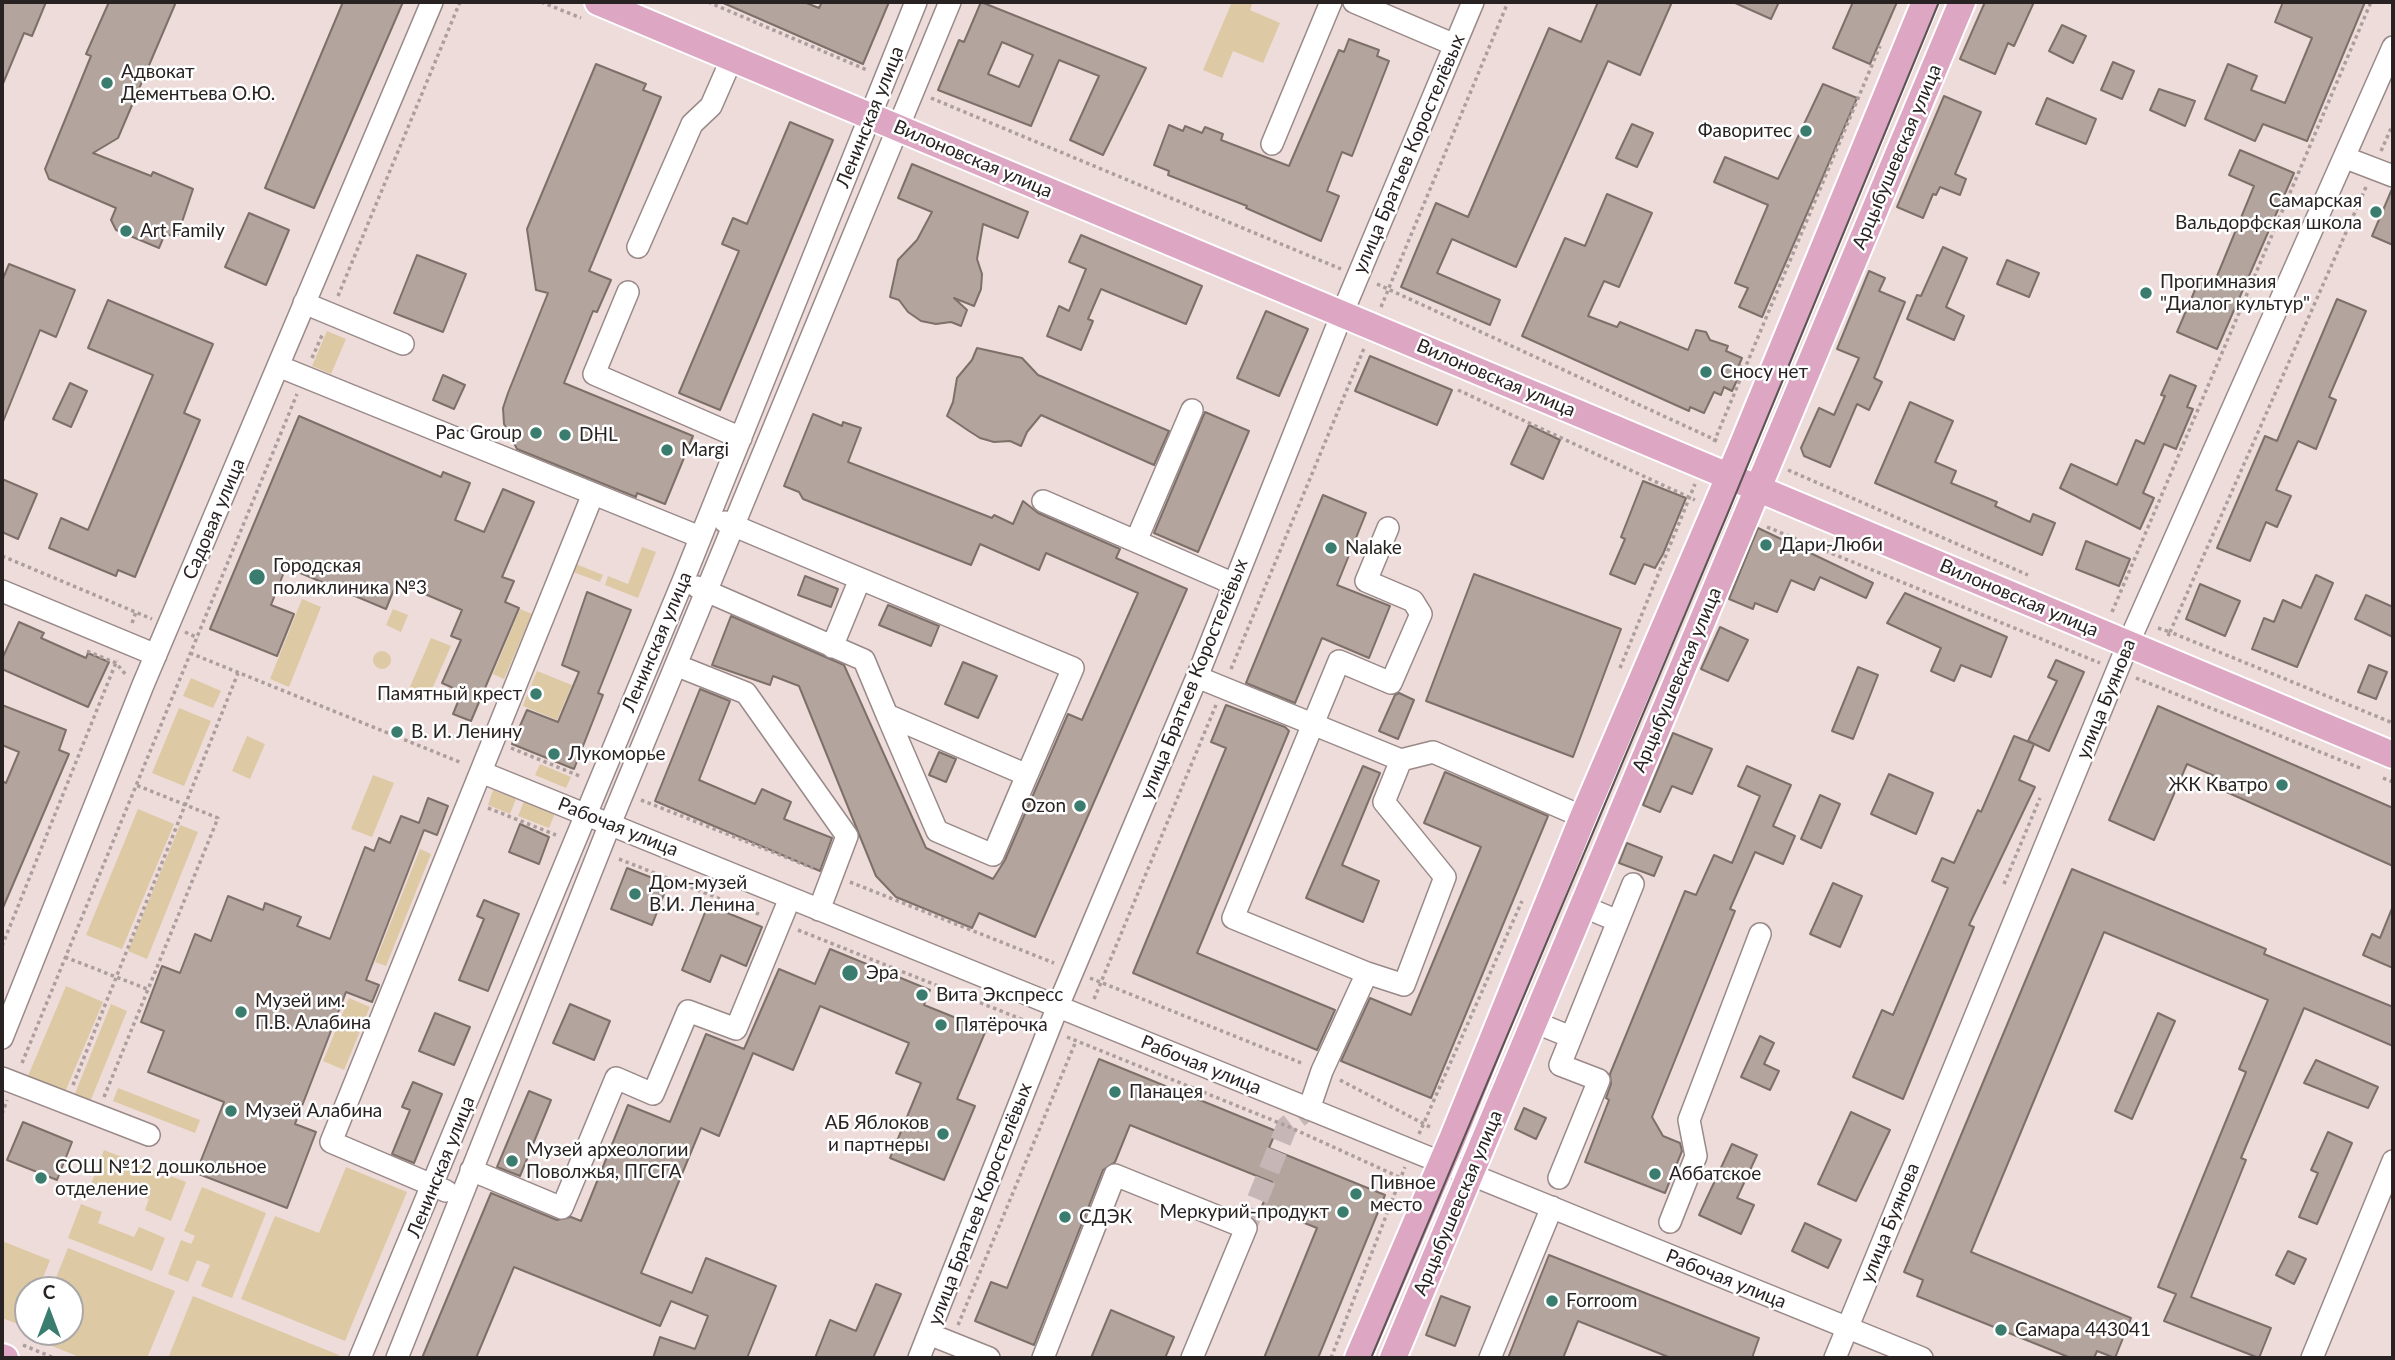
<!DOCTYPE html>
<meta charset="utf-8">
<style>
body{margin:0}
#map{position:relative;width:2395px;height:1360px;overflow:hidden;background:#eedcdb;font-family:Lato,sans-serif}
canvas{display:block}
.frame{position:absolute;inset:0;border:4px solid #282222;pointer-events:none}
.north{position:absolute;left:14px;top:1276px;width:70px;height:70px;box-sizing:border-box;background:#fff;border:2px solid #a9a7a7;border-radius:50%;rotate:0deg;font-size:19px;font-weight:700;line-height:28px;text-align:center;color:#282222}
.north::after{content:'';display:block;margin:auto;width:24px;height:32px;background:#3a7c6d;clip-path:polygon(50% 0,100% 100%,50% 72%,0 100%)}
</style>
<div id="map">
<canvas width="2395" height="1360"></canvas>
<div class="frame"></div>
<div class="north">С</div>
</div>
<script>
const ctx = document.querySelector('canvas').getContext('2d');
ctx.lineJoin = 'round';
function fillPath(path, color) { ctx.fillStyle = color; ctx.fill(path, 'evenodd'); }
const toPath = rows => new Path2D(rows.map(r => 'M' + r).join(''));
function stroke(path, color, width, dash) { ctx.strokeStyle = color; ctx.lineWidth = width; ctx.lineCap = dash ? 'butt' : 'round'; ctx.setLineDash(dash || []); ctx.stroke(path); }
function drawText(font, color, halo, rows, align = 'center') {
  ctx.font = font + ' Lato,sans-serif'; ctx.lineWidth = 5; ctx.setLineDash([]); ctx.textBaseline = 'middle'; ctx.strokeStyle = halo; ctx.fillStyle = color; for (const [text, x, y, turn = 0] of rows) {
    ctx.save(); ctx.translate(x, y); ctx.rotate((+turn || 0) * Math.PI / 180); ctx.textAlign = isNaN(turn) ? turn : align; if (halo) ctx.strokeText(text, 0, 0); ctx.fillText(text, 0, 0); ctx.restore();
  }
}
const green = toPath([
 [1232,2,1253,2,1250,10,1280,23,1263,63,1233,51,1222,78,1203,70],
 [327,331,346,339,331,374,312,366],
 [642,547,656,552,638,598,605,585,608,576,628,584],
 [576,564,603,575,600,582,573,572],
 [302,599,321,607,289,687,270,679],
 [393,609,408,615,401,632,386,625],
 [520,609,532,614,504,679,493,674],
 [431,638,451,646,428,698,409,689],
 '373 660a9 9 0 1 1 18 0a9 9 0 1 1-18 0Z',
 [537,671,572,685,557,720,523,706,527,695,534,698,539,695,538,689,531,685],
 [191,678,221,691,213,708,183,696],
 [179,708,211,721,184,786,152,773],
 [247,736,265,744,250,779,232,771],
 [540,764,571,777,566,788,535,775],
 [373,775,394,783,372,837,351,829],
 [493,790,516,799,510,814,488,805],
 [524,801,555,813,549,828,518,816],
 [138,809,174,824,122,949,86,935],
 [180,825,198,832,147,959,128,951],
 [420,849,431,854,386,966,375,962],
 [66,986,103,1002,65,1092,28,1076],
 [349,998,370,1007,344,1070,323,1061],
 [111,1004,127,1011,90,1102,74,1096],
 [118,1088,200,1120,195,1133,113,1101],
 [104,1150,186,1182,171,1221,145,1210,149,1199,112,1184,107,1196,89,1189],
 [346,1167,407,1192,345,1341,241,1299,275,1216,319,1233],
 [202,1187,266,1213,232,1298,201,1286,210,1265,197,1260,188,1282,168,1274,181,1240,191,1244,195,1236,184,1231],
 [81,1204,102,1212,98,1223,134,1237,139,1227,165,1238,152,1271,68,1238],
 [2,1241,50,1260,38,1290,28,1290,28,1314,23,1326,2,1318],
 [68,1248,175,1291,147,1358,82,1358,32,1338,35,1332,70,1332,70,1290,51,1290],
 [193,1296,339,1355,337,1358,168,1358]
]);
const building = toPath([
 [2,2,46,2,32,36,24,33,2,86,2,2],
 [109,2,176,2,118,138,93,153,151,176,153,172,193,189,178,234,164,236,159,248,116,230,111,220,116,208,49,179,45,169,91,56,86,54,109,2],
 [343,2,403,2,314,208,265,188,343,2],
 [721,2,804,2,819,8,822,2,889,2,863,64,721,2],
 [981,2,1146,68,1103,155,1070,140,1099,76,1059,60,1031,126,938,90,959,40,964,42,981,2],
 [1002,42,1033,55,1019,87,988,74,1002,42],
 [1598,2,1672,2,1640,75,1608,61,1516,267,1452,239,1437,273,1500,300,1490,325,1401,287,1436,203,1468,217,1549,28,1581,42,1598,2],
 [1733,2,1779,2,1771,19,1733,2],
 [1853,2,1897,2,1870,64,1833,48,1853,2],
 [1985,2,2034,2,2014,46,2008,43,1995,74,1960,59,1985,2],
 [2283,2,2365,2,2307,141,2263,124,2255,141,2205,119,2228,64,2257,76,2251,90,2285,103,2312,38,2275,22,2283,2],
 [2062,25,2086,36,2073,63,2049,51,2062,25],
 [1349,39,1379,50,1377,56,1389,61,1352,156,1342,152,1327,191,1339,196,1321,241,1246,208,1247,206,1168,175,1169,171,1154,165,1169,125,1183,131,1185,126,1202,133,1205,127,1223,134,1221,140,1289,166,1339,50,1344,52,1349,39],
 [2113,62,2134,71,2122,99,2101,90,2113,62],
 [596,64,646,84,643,90,661,97,589,271,611,280,597,312,593,311,564,383,693,436,665,504,637,493,636,497,517,449,504,424,503,408,508,393,548,293,536,290,527,229,596,64],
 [1823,84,1857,98,1762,317,1739,307,1748,288,1735,283,1768,205,1714,182,1725,157,1778,179,1823,84],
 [2159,89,2195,101,2185,126,2150,110,2159,89],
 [1944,96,1981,112,1955,174,1966,179,1960,195,1940,187,1936,195,1933,194,1923,218,1897,207,1944,96],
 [2047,98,2096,119,2086,144,2036,124,2047,98],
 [790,122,833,140,720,410,679,393,739,251,722,244,733,218,747,224,790,122],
 [1632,124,1653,133,1637,167,1616,158,1632,124],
 [2240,150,2294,173,2217,349,2177,332,2201,276,2215,281,2254,186,2229,175,2240,150],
 [912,164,1028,212,1018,238,983,224,977,259,982,274,981,289,974,306,954,298,967,310,961,326,951,322,936,324,921,321,908,312,899,300,890,297,898,260,917,240,932,212,898,198,912,164],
 [2392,189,2393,189,2393,245,2372,236,2392,189],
 [1607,194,1652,213,1619,287,1604,281,1588,316,1617,327,1620,322,1688,350,1696,330,1706,332,1710,340,1728,346,1726,351,1742,358,1739,365,1743,367,1732,391,1724,387,1721,395,1714,392,1704,413,1690,407,1689,411,1522,336,1565,238,1585,246,1607,194],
 [249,213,289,230,266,285,225,267,249,213],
 [1081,235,1202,286,1186,324,1101,289,1088,319,1093,321,1081,350,1047,336,1059,306,1069,311,1086,269,1069,262,1081,235],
 [1943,247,1967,258,1946,307,1964,316,1954,340,1907,319,1917,295,1921,296,1943,247],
 [417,255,466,274,443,332,394,313,417,255],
 [2007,260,2039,273,2029,297,1997,284,2007,260],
 [9,264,75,290,56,337,40,330,2,424,2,281,9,264],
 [1869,271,1885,278,1879,291,1905,302,1874,378,1882,382,1869,410,1857,404,1830,467,1804,456,1801,448,1819,408,1834,415,1859,358,1837,349,1869,271],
 [2337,299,2366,311,2329,397,2336,400,2316,449,2298,441,2276,490,2291,496,2277,527,2266,522,2250,561,2217,548,2265,436,2277,441,2337,299],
 [108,300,213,344,184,413,200,420,135,577,118,570,116,576,49,548,61,518,88,530,153,375,88,348,108,300],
 [1266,311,1308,329,1279,396,1237,378,1266,311],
 [977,348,1022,358,1038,375,1169,431,1154,465,1041,415,1027,432,1021,446,1010,441,994,442,980,438,969,431,947,416,953,402,957,378,972,360,977,348],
 [1370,356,1452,390,1437,425,1355,391,1370,356],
 [443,375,465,385,454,409,433,400,443,375],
 [2170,375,2196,386,2187,407,2193,409,2176,449,2164,444,2143,493,2154,498,2140,529,2060,488,2071,464,2117,485,2136,440,2144,444,2165,396,2161,395,2170,375],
 [70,383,87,391,71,427,53,419,70,383],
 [1910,402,1953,421,1935,462,1956,471,1951,483,1997,502,1995,506,2030,522,2033,514,2055,523,2042,555,1875,483,1910,402],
 [1205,412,1249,431,1198,552,1154,533,1205,412],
 [813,414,842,426,843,422,861,428,848,462,992,518,994,515,1013,524,1023,501,1038,513,1120,549,1116,558,1187,589,1035,937,979,913,972,928,896,897,876,876,799,686,773,676,770,685,712,665,731,616,844,665,926,848,993,879,1005,860,1068,714,1082,720,1138,593,1046,553,1039,570,980,544,971,565,803,499,799,492,784,486,813,414],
 [299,416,441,477,443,472,470,483,455,520,484,532,503,489,534,502,502,577,514,581,505,602,519,608,471,721,453,714,462,692,442,683,461,640,451,636,462,610,397,582,386,609,286,567,271,605,294,614,277,656,210,629,299,416],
 [1529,425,1560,440,1543,479,1511,464,1529,425],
 [2,479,37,494,18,539,2,532,2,479],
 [1643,481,1686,498,1663,554,1655,568,1644,564,1635,584,1610,574,1625,539,1621,537,1643,481],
 [1323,495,1366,513,1337,585,1390,606,1369,658,1322,638,1295,703,1246,683,1323,495],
 [1758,528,1873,583,1866,598,1820,577,1814,590,1791,580,1777,612,1755,603,1753,609,1729,599,1758,528],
 [2086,541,2130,559,2119,586,2076,569,2086,541],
 [1474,574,1621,629,1573,757,1426,701,1474,574],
 [2316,575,2333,583,2297,667,2252,649,2264,618,2274,622,2283,600,2301,608,2316,575],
 [805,576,838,589,831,607,798,595,805,576],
 [2200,584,2240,601,2225,636,2186,619,2200,584],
 [587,592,631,610,598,693,603,695,574,769,512,744,527,710,558,722,579,672,562,665,587,592],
 [1905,593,2007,637,1991,677,1961,665,1954,681,1931,671,1941,648,1887,623,1905,593],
 [2366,595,2393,607,2393,637,2355,619,2366,595],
 [888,605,939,626,931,646,879,625,888,605],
 [19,622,44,633,41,638,86,658,88,653,109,662,88,707,2,669,2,659,19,622],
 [1720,627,1748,640,1728,681,1701,669,1720,627],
 [2056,660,2084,672,2049,751,2028,741,2057,681,2048,677,2056,660],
 [963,662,997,676,978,718,945,704,963,662],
 [2369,665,2387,672,2376,699,2358,692,2369,665],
 [1858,667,1878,675,1853,739,1832,731,1858,667],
 [700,689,730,701,699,780,755,804,762,789,791,802,784,819,832,838,820,871,655,801,700,689],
 [1399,693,1414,700,1398,739,1379,731,1395,695,1399,693],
 [2,705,66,730,59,750,69,754,2,910,2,781,6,783,19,752,2,745,2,705],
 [1226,705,1285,727,1289,731,1197,953,1335,1010,1317,1050,1133,973,1226,748,1211,742,1226,705],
 [2158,706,2393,808,2393,866,2222,790,2226,781,2187,764,2154,840,2109,820,2158,706],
 [1673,733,1712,749,1692,794,1672,786,1660,812,1643,805,1673,733],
 [2014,736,2034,744,2019,780,2035,787,1969,925,1974,927,1903,1099,1853,1077,1882,1010,1893,1015,1948,888,1932,881,1942,858,1954,863,1978,810,1981,812,2014,736],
 [939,752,956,759,946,782,929,775,939,752],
 [1363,766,1380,773,1342,865,1379,881,1363,922,1306,898,1363,766],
 [1747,766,1791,785,1773,826,1795,836,1783,864,1755,852,1730,909,1735,911,1652,1117,1663,1136,1680,1143,1682,1151,1665,1193,1585,1162,1609,1100,1606,1098,1611,1084,1610,1074,1685,891,1696,895,1714,855,1732,863,1760,796,1738,786,1747,766],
 [1445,772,1548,816,1431,1098,1341,1061,1370,998,1411,1015,1481,847,1424,823,1445,772],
 [1889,774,1933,793,1916,834,1871,814,1889,774],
 [1820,795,1840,804,1821,848,1801,839,1820,795],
 [428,798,448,806,437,835,424,830,366,980,379,985,372,1002,346,992,295,1124,316,1132,287,1208,196,1173,224,1102,148,1072,164,1031,141,1022,162,966,180,973,195,934,211,941,228,896,263,910,265,903,301,917,297,926,330,939,365,847,374,851,379,838,390,843,401,816,419,823,428,798],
 [520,824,549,837,539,864,509,852,520,824],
 [1627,843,1662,857,1654,876,1619,863,1627,843],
 [627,868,668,884,652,925,611,909,627,868],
 [2072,869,2266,949,2264,954,2393,1007,2393,1046,2304,1008,2241,1158,2246,1160,2191,1297,2271,1328,2259,1358,2164,1321,2176,1294,2158,1287,2246,1072,2239,1069,2268,1000,2104,932,1971,1252,2131,1318,2115,1358,2097,1351,2094,1358,2071,1358,1917,1296,1923,1280,1904,1272,2072,869],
 [1833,883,1862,896,1840,947,1810,934,1833,883],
 [484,900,519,914,488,991,459,980,484,919,477,916,484,900],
 [708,905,762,927,746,966,721,955,710,982,682,970,708,905],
 [2393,906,2393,968,2363,955,2372,934,2380,938,2393,906],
 [830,949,930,990,924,1005,986,1030,957,1099,975,1106,944,1180,890,1158,921,1083,896,1073,909,1043,820,1006,793,1070,753,1053,719,1136,701,1128,641,1273,692,1293,706,1258,776,1286,747,1358,653,1358,660,1337,695,1349,708,1316,671,1301,660,1326,514,1267,476,1358,422,1358,491,1193,557,1220,571,1217,581,1221,628,1105,670,1122,706,1034,744,1049,779,969,815,984,830,949],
 [570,1004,610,1021,594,1060,553,1043,570,1004],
 [435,1013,470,1027,454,1065,419,1051,435,1013],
 [2158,1013,2175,1021,2132,1119,2115,1111,2158,1013],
 [1760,1036,1774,1043,1764,1064,1779,1071,1770,1090,1741,1077,1760,1036],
 [1099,1059,1276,1131,1269,1148,1385,1195,1318,1358,1264,1358,1317,1228,1262,1206,1272,1182,1130,1125,1115,1162,1103,1170,1034,1345,975,1321,991,1282,1007,1288,1099,1059],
 [2316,1060,2378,1087,2368,1108,2304,1083,2316,1060],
 [413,1082,442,1094,414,1163,392,1154,410,1110,402,1107,413,1082],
 [529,1091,551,1100,520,1176,497,1167,529,1091],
 [1524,1108,1546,1118,1536,1139,1515,1129,1524,1108],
 [1851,1112,1890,1130,1856,1201,1818,1184,1851,1112],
 [23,1122,72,1142,57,1180,7,1160,23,1122],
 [2328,1132,2352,1143,2317,1224,2299,1217,2318,1173,2311,1170,2328,1132],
 [1732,1144,1757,1155,1737,1198,1754,1205,1741,1234,1699,1215,1732,1144],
 [1805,1223,1841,1240,1828,1268,1792,1251,1805,1223],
 [2288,1251,2306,1259,2294,1284,2276,1275,2288,1251],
 [1549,1255,1759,1338,1752,1358,1671,1358,1578,1321,1563,1358,1508,1358,1549,1255],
 [876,1284,901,1294,873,1358,815,1358,830,1320,856,1331,876,1284],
 [1441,1296,1470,1307,1455,1346,1426,1335,1441,1296],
 [1111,1310,1174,1337,1165,1358,1091,1358,1111,1310]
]);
const minorTunnel = toPath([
 [1246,1228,1287,1126,1309,1109]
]);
const path = toPath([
 [541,2,581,18],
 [708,2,867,70],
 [931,98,1341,269],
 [2381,151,2393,124],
 [2366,187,2170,632,2393,723],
 [1377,284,1720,442],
 [338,296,460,2],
 [1381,307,1508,2],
 [312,358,323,333],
 [1458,390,1695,500],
 [1714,442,1880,46],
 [1788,470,2028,575],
 [1767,527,2100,663],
 [2,556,152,619],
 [2112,612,2371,2],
 [132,623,136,612],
 [2158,628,2170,632,2168,636],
 [185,632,198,638],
 [87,651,116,663,127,676],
 [190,653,462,763],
 [1620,668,1695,484],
 [1231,669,1365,346],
 [2136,678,2360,768],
 [511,748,582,777],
 [2383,778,2393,782],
 [641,800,813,868],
 [488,808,556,835],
 [619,859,761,915],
 [850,882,1054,963],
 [2004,884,2040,798],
 [798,930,1031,1023],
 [2,946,117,660],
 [65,957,147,989],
 [1090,978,1304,1064],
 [1094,999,1216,705],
 [1067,1037,1287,1126,1408,1181],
 [22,1063,297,394],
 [1340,1080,1432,1128],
 [73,1085,238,673],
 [104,1097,218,818,136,785],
 [2,1114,7,1100],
 [1419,1134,1522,901],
 [958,1325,1076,1041],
 [23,1345,54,1358],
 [1331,1358,1405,1167]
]);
const minor = toPath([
 [1354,2,1455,45],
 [1272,144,1331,2],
 [2346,158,2393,176],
 [638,247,692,124,711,106,732,58],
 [628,292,594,374,741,438],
 [304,303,403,344],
 [278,366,700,537],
 [1043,501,1234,584],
 [1136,541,1192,410],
 [697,587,864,660,887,715,1027,775,1073,668,725,522],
 [2,591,156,655],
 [832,647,860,579],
 [678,666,746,693,847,836,819,910],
 [1197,677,1401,760,1433,752,1583,817],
 [887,715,937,831,993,855,1027,775],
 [481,772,1922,1358],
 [1582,906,1618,921],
 [1367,973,1404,985,1445,877,1384,802,1401,760],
 [1534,1022,1571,1037],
 [2,1038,143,685,432,2],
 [2,1078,149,1135],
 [1309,1109,1322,1071,1367,973,1233,918,1339,661,1391,683,1421,614,1413,601,1366,581,1388,528],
 [471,1170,562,1208,616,1078,653,1094,688,1011,736,1029,790,898],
 [1559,1178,1599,1080,1560,1065,1633,884],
 [446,1191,331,1142,593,494],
 [1670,1222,1696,1156,1689,1120,1760,934],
 [929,1334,989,1358],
 [360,1358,683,581,916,2],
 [397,1358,610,824,950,2],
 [919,1358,1058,1006,1197,677,1342,314,1473,2],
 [1043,1358,1115,1175,1246,1228,1192,1358],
 [1490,1358,1552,1207],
 [1835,1358,2128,644,2393,47],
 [2312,1358,2393,1161]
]);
const major = toPath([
 [598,2,2393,755],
 [2,1357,5,1358],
 [1358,1358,1453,1137,1583,817,1740,451,1925,2],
 [1393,1358,1962,2]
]);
const tram = toPath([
 [1371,1358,1727,515,1939,2]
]);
const markers = [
 [107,83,7,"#3a7c6d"],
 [1806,131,7,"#3a7c6d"],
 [2376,212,7,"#3a7c6d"],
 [126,231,7,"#3a7c6d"],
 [2146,293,7,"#3a7c6d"],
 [1706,372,7,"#3a7c6d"],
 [536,433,7,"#3a7c6d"],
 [565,435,7,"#3a7c6d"],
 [667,450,7,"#3a7c6d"],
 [1766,545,7,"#3a7c6d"],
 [1331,548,7,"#3a7c6d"],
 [257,577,9,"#3a7c6d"],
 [536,694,7,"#3a7c6d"],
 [397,732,7,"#3a7c6d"],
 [554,754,7,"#3a7c6d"],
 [2282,785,7,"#3a7c6d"],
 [1080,806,7,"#3a7c6d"],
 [635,894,7,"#3a7c6d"],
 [850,973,9,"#3a7c6d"],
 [922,995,7,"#3a7c6d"],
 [241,1012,7,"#3a7c6d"],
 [941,1025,7,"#3a7c6d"],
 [1115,1092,7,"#3a7c6d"],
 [231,1111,7,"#3a7c6d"],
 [943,1134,7,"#3a7c6d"],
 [512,1161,7,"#3a7c6d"],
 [1655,1174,7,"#3a7c6d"],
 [41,1178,7,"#3a7c6d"],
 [1356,1194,7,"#3a7c6d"],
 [1343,1212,7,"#3a7c6d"],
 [1065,1217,7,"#3a7c6d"],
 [1552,1301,7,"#3a7c6d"],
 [2001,1330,7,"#3a7c6d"]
];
const poiNames = [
 ["Адвокат",121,72],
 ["Дементьева О.Ю.",121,94],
 ["Фаворитес",1792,131,"right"],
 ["Самарская",2362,201,"right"],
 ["Вальдорфская школа",2362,223,"right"],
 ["Art Family",140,231],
 ["Прогимназия",2160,282],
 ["\"Диалог культур\"",2160,304],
 ["Сносу нет",1720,372],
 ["Pac Group",522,433,"right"],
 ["DHL",579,435],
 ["Margi",681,450],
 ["Дари-Люби",1780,545],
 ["Nalake",1345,548],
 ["Городская",273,566],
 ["поликлиника №3",273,588],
 ["Памятный крест",522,694,"right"],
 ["В. И. Ленину",411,732],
 ["Лукоморье",568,754],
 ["ЖК Кватро",2268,785,"right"],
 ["Ozon",1066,806,"right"],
 ["Дом-музей",649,883],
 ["В.И. Ленина",649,905],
 ["Эра",866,973],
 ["Вита Экспресс",936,995],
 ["Музей им.",255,1001],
 ["П.В. Алабина",255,1023],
 ["Пятёрочка",955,1025],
 ["Панацея",1129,1092],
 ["Музей Алабина",245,1111],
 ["АБ Яблоков",929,1123,"right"],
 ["и партнеры",929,1145,"right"],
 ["Музей археологии",526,1150],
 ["Поволжья, ПГСГА",526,1172],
 ["СОШ №12 дошкольное",55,1167],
 ["отделение",55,1189],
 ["Аббатское",1669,1174],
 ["Пивное",1370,1183],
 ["место",1370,1205],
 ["Меркурий-продукт",1329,1212,"right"],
 ["СДЭК",1079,1217],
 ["Forroom",1566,1301],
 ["Самара 443041",2015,1330]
];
const streetNames = [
 ["Ленинская улица",870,117,-68],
 ["улица Братьев Коростелёвых",1409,154,-67],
 ["Арцыбушевская улица",1897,157,-67],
 ["Вилоновская улица",973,159,23],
 ["Вилоновская улица",1496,378,23],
 ["Садовая улица",214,519,-67],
 ["Вилоновская улица",2019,598,23],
 ["Ленинская улица",657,642,-67],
 ["улица Братьев Коростелёвых",1194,679,-68],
 ["Арцыбушевская улица",1677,680,-67],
 ["улица Буянова",2106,699,-68],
 ["Рабочая улица",618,827,22],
 ["Рабочая улица",1201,1065,22],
 ["Ленинская улица",441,1167,-68],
 ["Арцыбушевская улица",1458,1203,-67],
 ["улица Братьев Коростелёвых",980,1204,-69],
 ["улица Буянова",1890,1223,-68],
 ["Рабочая улица",1726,1279,22]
];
fillPath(green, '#ddc9a4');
fillPath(building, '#b3a59d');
stroke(building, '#7d7069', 2);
stroke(minorTunnel, '#c6b7b6', 21, [21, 10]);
stroke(minor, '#998988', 24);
stroke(major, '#fff', 30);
stroke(path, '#ac9e9d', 3.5, [3.5, 3.5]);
stroke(minor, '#fff', 21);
stroke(major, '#dda7c3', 26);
stroke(tram, '#5c5353', 2);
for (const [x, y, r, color] of markers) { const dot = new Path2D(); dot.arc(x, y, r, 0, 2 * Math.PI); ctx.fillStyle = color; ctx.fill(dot); stroke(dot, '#fff', 2.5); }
drawText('19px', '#282222', '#fff', poiNames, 'left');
drawText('19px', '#282222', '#fff', streetNames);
</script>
